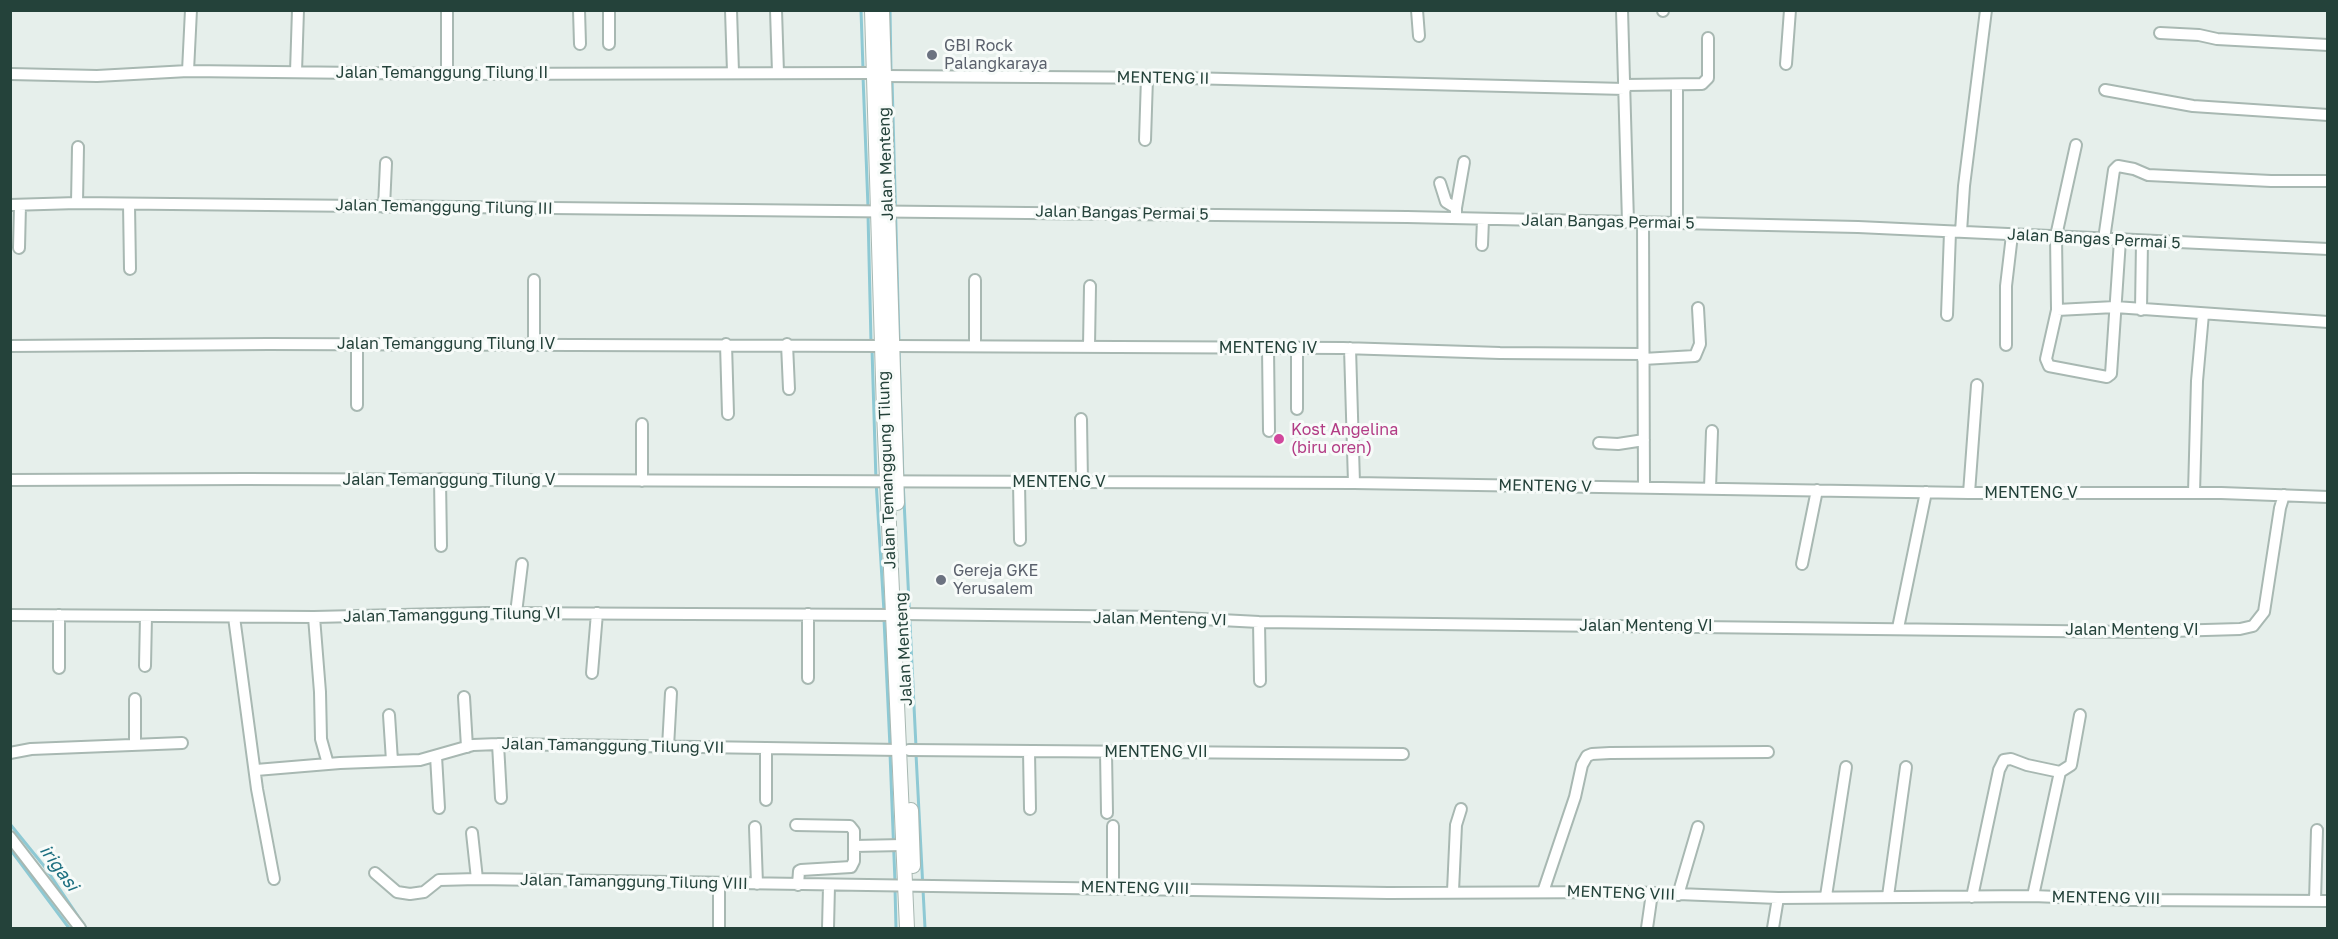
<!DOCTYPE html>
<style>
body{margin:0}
#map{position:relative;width:2338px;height:939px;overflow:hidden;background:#e6efeb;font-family:"Golos Text",sans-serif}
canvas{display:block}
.frame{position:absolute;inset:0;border:12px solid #24423a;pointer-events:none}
</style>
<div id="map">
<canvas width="2338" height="939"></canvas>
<div class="frame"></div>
</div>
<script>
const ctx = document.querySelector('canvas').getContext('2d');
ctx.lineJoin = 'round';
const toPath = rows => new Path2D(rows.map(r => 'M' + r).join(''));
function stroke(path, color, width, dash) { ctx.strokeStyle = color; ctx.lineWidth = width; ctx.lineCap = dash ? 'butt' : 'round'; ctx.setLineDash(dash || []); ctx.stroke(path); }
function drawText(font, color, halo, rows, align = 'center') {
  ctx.font = font + ' "Golos Text",sans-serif'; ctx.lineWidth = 6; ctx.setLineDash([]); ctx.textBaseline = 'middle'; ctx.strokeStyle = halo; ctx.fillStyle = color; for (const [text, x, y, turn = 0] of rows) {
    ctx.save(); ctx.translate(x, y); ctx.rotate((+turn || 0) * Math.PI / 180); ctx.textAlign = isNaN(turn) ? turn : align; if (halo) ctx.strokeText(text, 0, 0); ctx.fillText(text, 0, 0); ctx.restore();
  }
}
const stream = toPath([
 [861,10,863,69],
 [890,10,891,72],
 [863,76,868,207],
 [892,79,899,342],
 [868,214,871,342],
 [872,349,876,481,884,612],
 [899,349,903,480,916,747],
 [884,619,890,747],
 [890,753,895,882],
 [916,754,925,928],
 [10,824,44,866,86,928],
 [10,849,69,928],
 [895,888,896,928]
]);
const minor = toPath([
 [579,10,580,44],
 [609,10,609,44],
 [731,10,733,72],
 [776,10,778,73],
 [1417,10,1419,36],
 [1622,10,1628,222],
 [1663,11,1663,10],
 [2160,33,2199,35,2217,39,2328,45],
 [1786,64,1790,10],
 [188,71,191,10],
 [296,72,298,10],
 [10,74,97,76,188,71,447,74,873,73],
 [447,74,447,10],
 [883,76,1186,78,1625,89],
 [1625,85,1702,84,1708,78,1708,38],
 [1677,86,1677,223],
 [2105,90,2193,106,2328,115],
 [1145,140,1147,78],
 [2076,145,2056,236,2057,310,2046,359,2049,366,2107,377,2111,374,2120,240],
 [1440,183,1446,202,1456,208],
 [77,203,78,147],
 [129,204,130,269],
 [10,205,77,203,1407,217,1858,227,2328,249],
 [384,207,386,163],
 [1456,218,1456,208,1464,162],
 [1643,222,1644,487],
 [1961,232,1964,186,1986,10],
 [2104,239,2114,170,2118,166,2134,169,2148,175,2271,181,2328,181],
 [1482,245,1483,219],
 [19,248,20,205],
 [534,280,534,344],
 [2057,310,2115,307,2328,322],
 [2141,310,2142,241],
 [1947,315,1950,232],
 [357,344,357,405],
 [726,344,728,414],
 [787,344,789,389],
 [975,345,975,280],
 [2006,345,2006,286,2012,235],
 [10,346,268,344,882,346],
 [893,346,1343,348,1500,353,1643,354],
 [1089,346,1090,286],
 [1268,348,1269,431],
 [1297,348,1297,409],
 [1350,348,1354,483],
 [1643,359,1695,356,1700,344,1698,308],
 [1081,419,1082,482],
 [642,424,642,481],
 [1599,443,1618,444,1644,440],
 [440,479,441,546],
 [10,480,246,479,1354,483,1969,493,2221,493,2328,497],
 [1019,482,1020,540],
 [1710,488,1712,431],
 [1969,493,1977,385],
 [2194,493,2197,381,2203,314],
 [1802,564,1817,490],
 [516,613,522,564],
 [902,614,1163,617,1259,622,2136,632,2240,629,2253,626,2264,612,2280,508,2284,495],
 [10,615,314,617,487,613,894,615],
 [59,615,59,668],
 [234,617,257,789,274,879],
 [314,617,320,692,321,739,328,764],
 [1259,622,1260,681],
 [1898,628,1926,492],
 [145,666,146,616],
 [592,673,597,613],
 [808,678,808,614],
 [464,697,467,747],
 [135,699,135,744],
 [389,715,392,761],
 [498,744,501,798],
 [668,747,671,693],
 [766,750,766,800],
 [909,750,1403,754],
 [1029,751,1030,809],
 [1106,752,1107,813],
 [10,753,31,749,182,743],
 [436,756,439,808],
 [256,770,340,763,420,760,473,745,498,744,900,750],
 [796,825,850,826,854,831,854,846],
 [755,827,757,884],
 [472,833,477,879],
 [10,837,80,928],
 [375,873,397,892,410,894,424,892,439,880,477,879,1388,893,1628,892,1778,898,2033,896,2131,900,2328,901],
 [798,885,799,871,801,870,851,867,854,861,854,846,903,845],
 [1113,887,1113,826],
 [1453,891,1456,825,1461,809],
 [1543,892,1575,797,1582,765,1587,756,1592,754,1610,753,1768,752],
 [1678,895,1698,827],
 [1826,896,1846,767],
 [1888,896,1906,767],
 [2033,896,2058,781,2060,772,2071,765,2080,715],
 [1972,897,1999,770,2004,760,2011,759,2027,765,2060,772],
 [2315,901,2317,830],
 [719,928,719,884],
 [828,928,829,886],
 [1647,928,1652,893],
 [1773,928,1778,898]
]);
const tertiary = toPath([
 [872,10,884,412,907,928],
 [882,10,897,503],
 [911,810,913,866]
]);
const markers = [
 [932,55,6,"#6b7280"],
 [1279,439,6,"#d1479c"],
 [941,580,6,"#6b7280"]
];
const worshipNames = [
 ["GBI Rock",944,46],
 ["Palangkaraya",944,64],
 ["Gereja GKE",953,571],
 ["Yerusalem",953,589]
];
const streetNames = [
 ["Jalan Temanggung Tilung II",442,73],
 ["MENTENG II",1163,78,1],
 ["Jalan Menteng",886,164,-92],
 ["Jalan Temanggung Tilung III",444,207,1],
 ["Jalan Bangas Permai 5",1122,213,1],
 ["Jalan Bangas Permai 5",1608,222,1],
 ["Jalan Bangas Permai 5",2094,239,3],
 ["Jalan Temanggung Tilung IV",446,344],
 ["MENTENG IV",1268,348],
 ["Jalan Temanggung Tilung",887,470,-92],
 ["Jalan Temanggung Tilung V",449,480],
 ["MENTENG V",1059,482],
 ["MENTENG V",1545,486,1],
 ["MENTENG V",2031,493],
 ["Jalan Tamanggung Tilung VI",452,615,-1],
 ["Jalan Menteng VI",1160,619,1],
 ["Jalan Menteng VI",1646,626],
 ["Jalan Menteng VI",2132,630],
 ["Jalan Menteng",904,649,-93],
 ["Jalan Tamanggung Tilung VII",613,746,1],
 ["MENTENG VII",1156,752],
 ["Jalan Tamanggung Tilung VIII",634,882,1],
 ["MENTENG VIII",1135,888,1],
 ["MENTENG VIII",1621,893,2],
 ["MENTENG VIII",2106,898,1]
];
const hotelNames = [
 ["Kost Angelina",1291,430],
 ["(biru oren)",1291,448]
];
const waterNames = [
 ["irigasi",59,868,54]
];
stroke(stream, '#8ec9d4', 3);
stroke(minor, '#a8b8b2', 14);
stroke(tertiary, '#a8b8b2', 16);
stroke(minor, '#fff', 10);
stroke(tertiary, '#fff', 14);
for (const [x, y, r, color] of markers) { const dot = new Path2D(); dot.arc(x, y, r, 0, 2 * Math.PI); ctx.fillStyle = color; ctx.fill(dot); stroke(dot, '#f7fbf9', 2); }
drawText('16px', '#5b616d', '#f7fbf9', worshipNames, 'left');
drawText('16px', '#24423a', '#f7fbf9', streetNames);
drawText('16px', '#b23c85', '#f7fbf9', hotelNames, 'left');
drawText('italic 18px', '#1c6f80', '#f7fbf9', waterNames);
</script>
